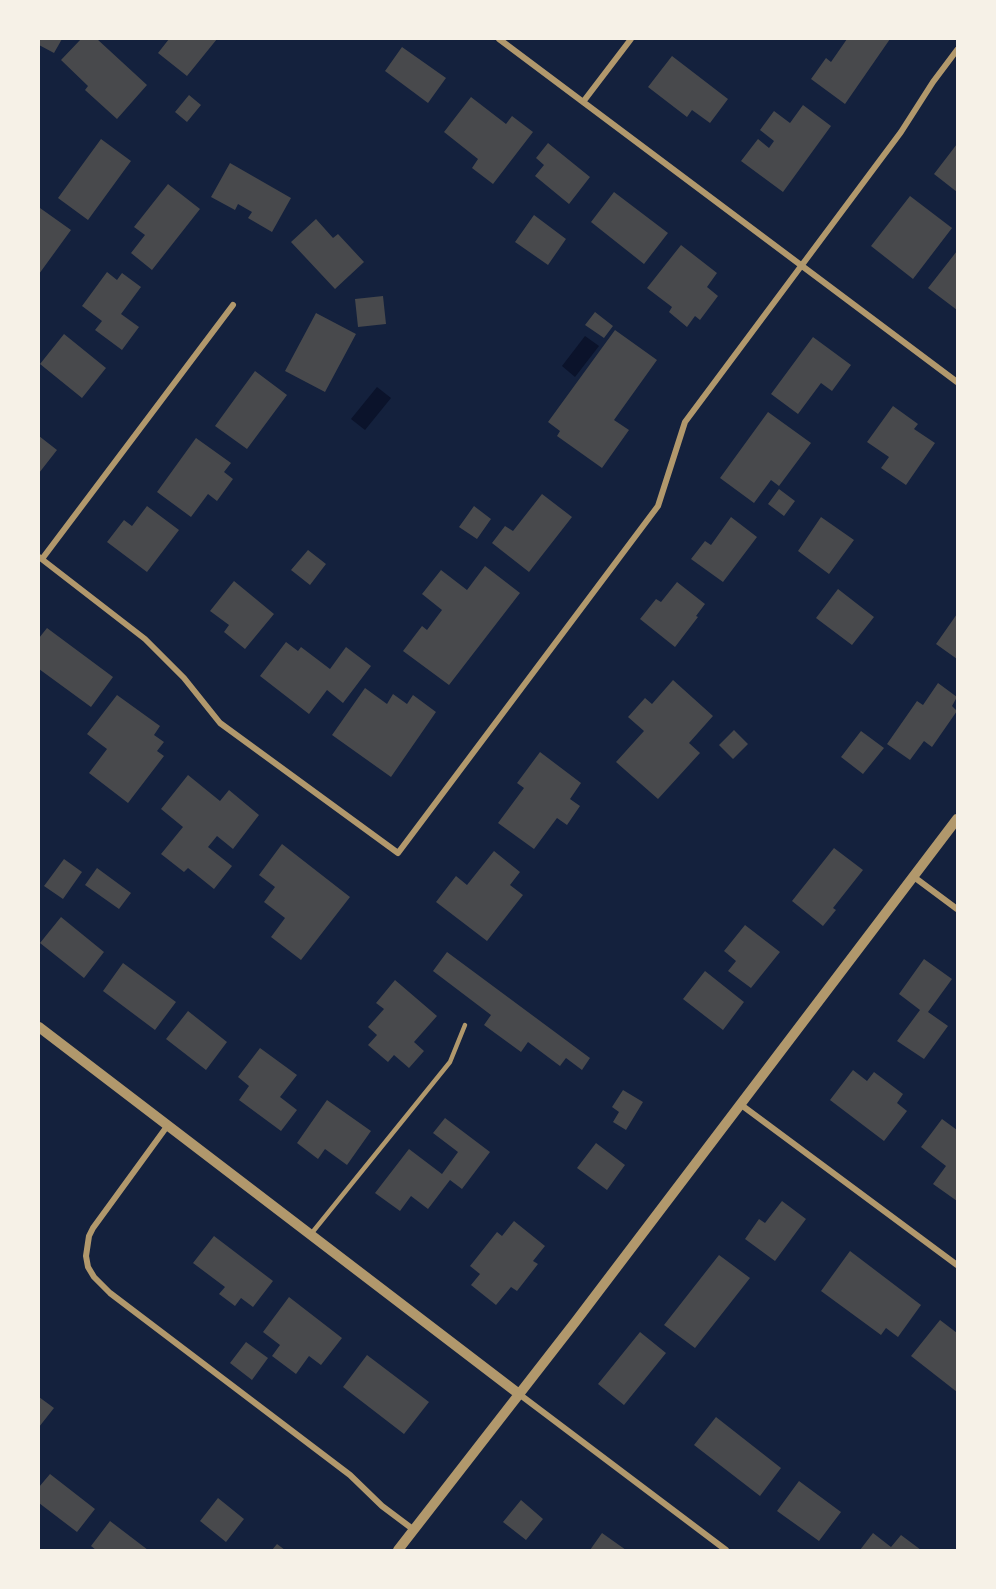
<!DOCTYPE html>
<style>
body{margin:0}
#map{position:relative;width:996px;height:1589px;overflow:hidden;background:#14213d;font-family:Merriweather,serif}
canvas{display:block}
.frame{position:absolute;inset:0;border:40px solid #f6f1e7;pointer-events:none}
</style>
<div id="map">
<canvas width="996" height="1589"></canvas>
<div class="frame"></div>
</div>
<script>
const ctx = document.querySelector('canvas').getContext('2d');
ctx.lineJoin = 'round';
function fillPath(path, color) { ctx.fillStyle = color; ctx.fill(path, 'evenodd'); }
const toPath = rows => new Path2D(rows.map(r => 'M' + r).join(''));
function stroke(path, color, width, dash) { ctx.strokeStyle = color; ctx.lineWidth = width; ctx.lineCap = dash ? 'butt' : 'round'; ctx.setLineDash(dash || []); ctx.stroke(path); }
const water = toPath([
 [585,336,599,346,575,377,562,366],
 [377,387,391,398,365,430,351,419]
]);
const building = toPath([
 [39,39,62,39,54,53,39,45],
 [81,39,97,39,147,85,117,119,85,90,88,86,61,60],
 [169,39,217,39,187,76,158,53],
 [847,39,890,39,845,104,811,79,826,58,831,62],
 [402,47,446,78,428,103,385,71],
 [672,56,728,99,710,123,692,110,687,117,648,87],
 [189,95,201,105,187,122,175,112],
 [471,97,506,124,512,116,533,132,493,184,472,168,478,159,444,132],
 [803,105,831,126,783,192,741,161,758,139,769,148,774,141,760,130,774,111,790,123],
 [101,139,131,161,88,220,58,198],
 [548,143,590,177,569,204,535,176,544,165,536,158],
 [957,144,957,192,934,174],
 [230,163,291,198,272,232,248,218,252,212,238,204,235,210,211,197],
 [168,184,200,209,152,270,131,253,145,235,134,227],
 [614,192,668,233,644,264,591,222],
 [910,196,952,228,913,279,871,246],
 [40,208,71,230,39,274,39,210],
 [534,215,566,239,548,265,515,242],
 [316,219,333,238,338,234,364,262,335,289,291,242],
 [681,245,717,273,707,287,718,296,700,320,695,316,687,327,669,312,672,307,647,288],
 [957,251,957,310,928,288],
 [107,272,117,280,122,273,141,287,121,314,139,327,122,350,95,330,102,321,82,306],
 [383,296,386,324,358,327,355,299],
 [595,312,613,326,604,338,585,325],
 [316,313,356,334,325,392,285,371],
 [615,330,657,360,614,420,629,430,602,468,557,436,560,431,548,422],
 [64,334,106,368,82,398,40,364],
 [813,337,851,365,832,391,821,383,798,414,771,394],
 [255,371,287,395,247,449,215,426],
 [893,406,918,424,914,429,935,443,906,485,881,468,889,457,867,442],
 [768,412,811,443,779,486,771,480,754,503,720,478],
 [39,436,57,450,39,473],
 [196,438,231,463,224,472,233,479,217,501,208,494,191,517,157,492],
 [779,489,795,501,784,516,768,504],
 [542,494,572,517,529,572,492,543,505,526,513,531],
 [147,506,179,530,147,572,107,542,124,520,132,526],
 [474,506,491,519,477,539,459,527],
 [731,517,757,537,723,582,691,559,705,541,711,545],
 [821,517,854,540,829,574,798,551],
 [308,550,326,564,310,585,291,570],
 [485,566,520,593,449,685,403,651,422,626,427,630,442,610,422,594,441,570,467,590],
 [234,581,274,614,245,649,224,632,229,625,210,611],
 [677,582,705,604,696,616,698,617,675,647,640,619,656,599,661,602],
 [838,589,874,617,852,645,816,618],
 [957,614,957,659,936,644],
 [47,628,113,677,91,707,39,669,39,638],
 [286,642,298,651,301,647,330,669,346,647,371,666,343,703,327,690,309,714,260,676],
 [673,680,713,716,689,743,700,753,658,799,616,762,644,731,628,717,645,698,652,704],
 [938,683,957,697,952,706,957,711,932,747,924,741,910,760,887,744,917,701,923,705],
 [365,688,387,704,393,694,407,704,413,695,436,712,391,777,332,735],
 [117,695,160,726,154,735,164,742,157,751,164,756,128,803,89,773,107,749,87,734],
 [734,730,748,744,733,759,719,745],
 [861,731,884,748,863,774,841,757],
 [540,752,581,783,570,799,580,806,567,825,557,818,534,849,498,823,524,788,517,783],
 [188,775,220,801,229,790,259,815,233,849,217,836,208,847,232,866,214,889,188,868,184,872,161,854,183,827,161,809],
 [282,844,350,897,301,960,271,937,285,918,264,902,275,887,259,875],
 [834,848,863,870,833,908,836,910,823,926,792,901],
 [494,851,520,872,510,885,523,895,487,941,436,902,456,876,467,885],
 [64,859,82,872,63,899,44,886],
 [97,868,131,893,119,909,85,885],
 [61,917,104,952,84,978,40,943],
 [745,925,780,952,751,988,728,971,736,961,724,951],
 [447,952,590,1058,582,1070,566,1058,560,1066,528,1042,521,1052,484,1025,491,1015,433,971],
 [924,959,952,979,928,1012,948,1026,924,1059,897,1041,920,1010,899,994],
 [123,963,176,1002,155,1030,103,991],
 [705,971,744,1002,723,1030,683,999],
 [395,980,437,1016,414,1042,424,1051,409,1068,394,1055,388,1062,368,1045,377,1035,368,1027,384,1009,376,1003],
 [188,1011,227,1042,206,1070,166,1039],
 [260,1048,297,1075,280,1097,297,1110,281,1131,239,1100,249,1086,238,1077],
 [853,1070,867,1081,874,1072,903,1094,897,1103,907,1111,884,1141,830,1100],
 [623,1090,643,1102,626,1130,613,1122,619,1112,612,1107],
 [327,1100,371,1131,347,1165,325,1149,318,1159,297,1143],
 [445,1118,490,1152,462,1189,450,1180,428,1209,411,1196,400,1211,375,1193,409,1149,442,1174,458,1152,433,1133],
 [942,1119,957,1130,957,1201,933,1184,946,1166,921,1147],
 [596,1143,625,1165,607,1190,577,1168],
 [782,1201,806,1219,775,1261,745,1239,759,1219,765,1223],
 [514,1221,545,1246,533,1261,538,1264,517,1291,511,1287,496,1305,471,1285,480,1274,470,1266,497,1232,502,1236],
 [214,1236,273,1281,253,1307,241,1298,235,1306,219,1294,225,1287,193,1263],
 [850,1251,921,1305,898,1337,886,1328,881,1335,821,1291],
 [719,1255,750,1278,695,1348,664,1325],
 [289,1297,342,1338,321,1365,309,1356,296,1374,272,1356,280,1345,263,1332],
 [940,1320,957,1333,957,1392,911,1356],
 [640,1332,666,1353,624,1405,598,1384],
 [246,1342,268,1358,252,1380,230,1363],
 [367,1355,429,1402,404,1434,343,1387],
 [39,1397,54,1408,39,1427],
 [716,1417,781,1468,760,1496,694,1445],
 [50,1474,95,1509,77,1532,39,1503,39,1487],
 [799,1481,841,1512,819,1541,777,1511],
 [218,1498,244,1519,226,1542,200,1521],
 [521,1500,543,1519,526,1540,503,1522],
 [110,1521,148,1550,96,1550,91,1546],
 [602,1533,626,1550,590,1550],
 [873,1533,891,1547,901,1535,921,1550,860,1550],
 [277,1544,285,1550,272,1550]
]);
const service = toPath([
 [311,1234,450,1062,465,1025]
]);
const minor = toPath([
 [499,39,957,382],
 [583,102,631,39],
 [39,557,145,639,184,678,220,723,398,853,658,506,685,422,901,132,933,82,957,50],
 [42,559,233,305],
 [914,877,957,909],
 [740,1104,957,1265],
 [168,1125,93,1228,89,1236,86,1256,88,1267,94,1277,110,1293,350,1475,382,1506,414,1530],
 [519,1394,726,1550]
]);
const tertiary = toPath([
 [39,1027,519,1394],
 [398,1550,576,1321,957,819]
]);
fillPath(water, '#0b132b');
fillPath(building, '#48494c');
stroke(service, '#b1986c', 4.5);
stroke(minor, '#b1986c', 6);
stroke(tertiary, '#b1986c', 10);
</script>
